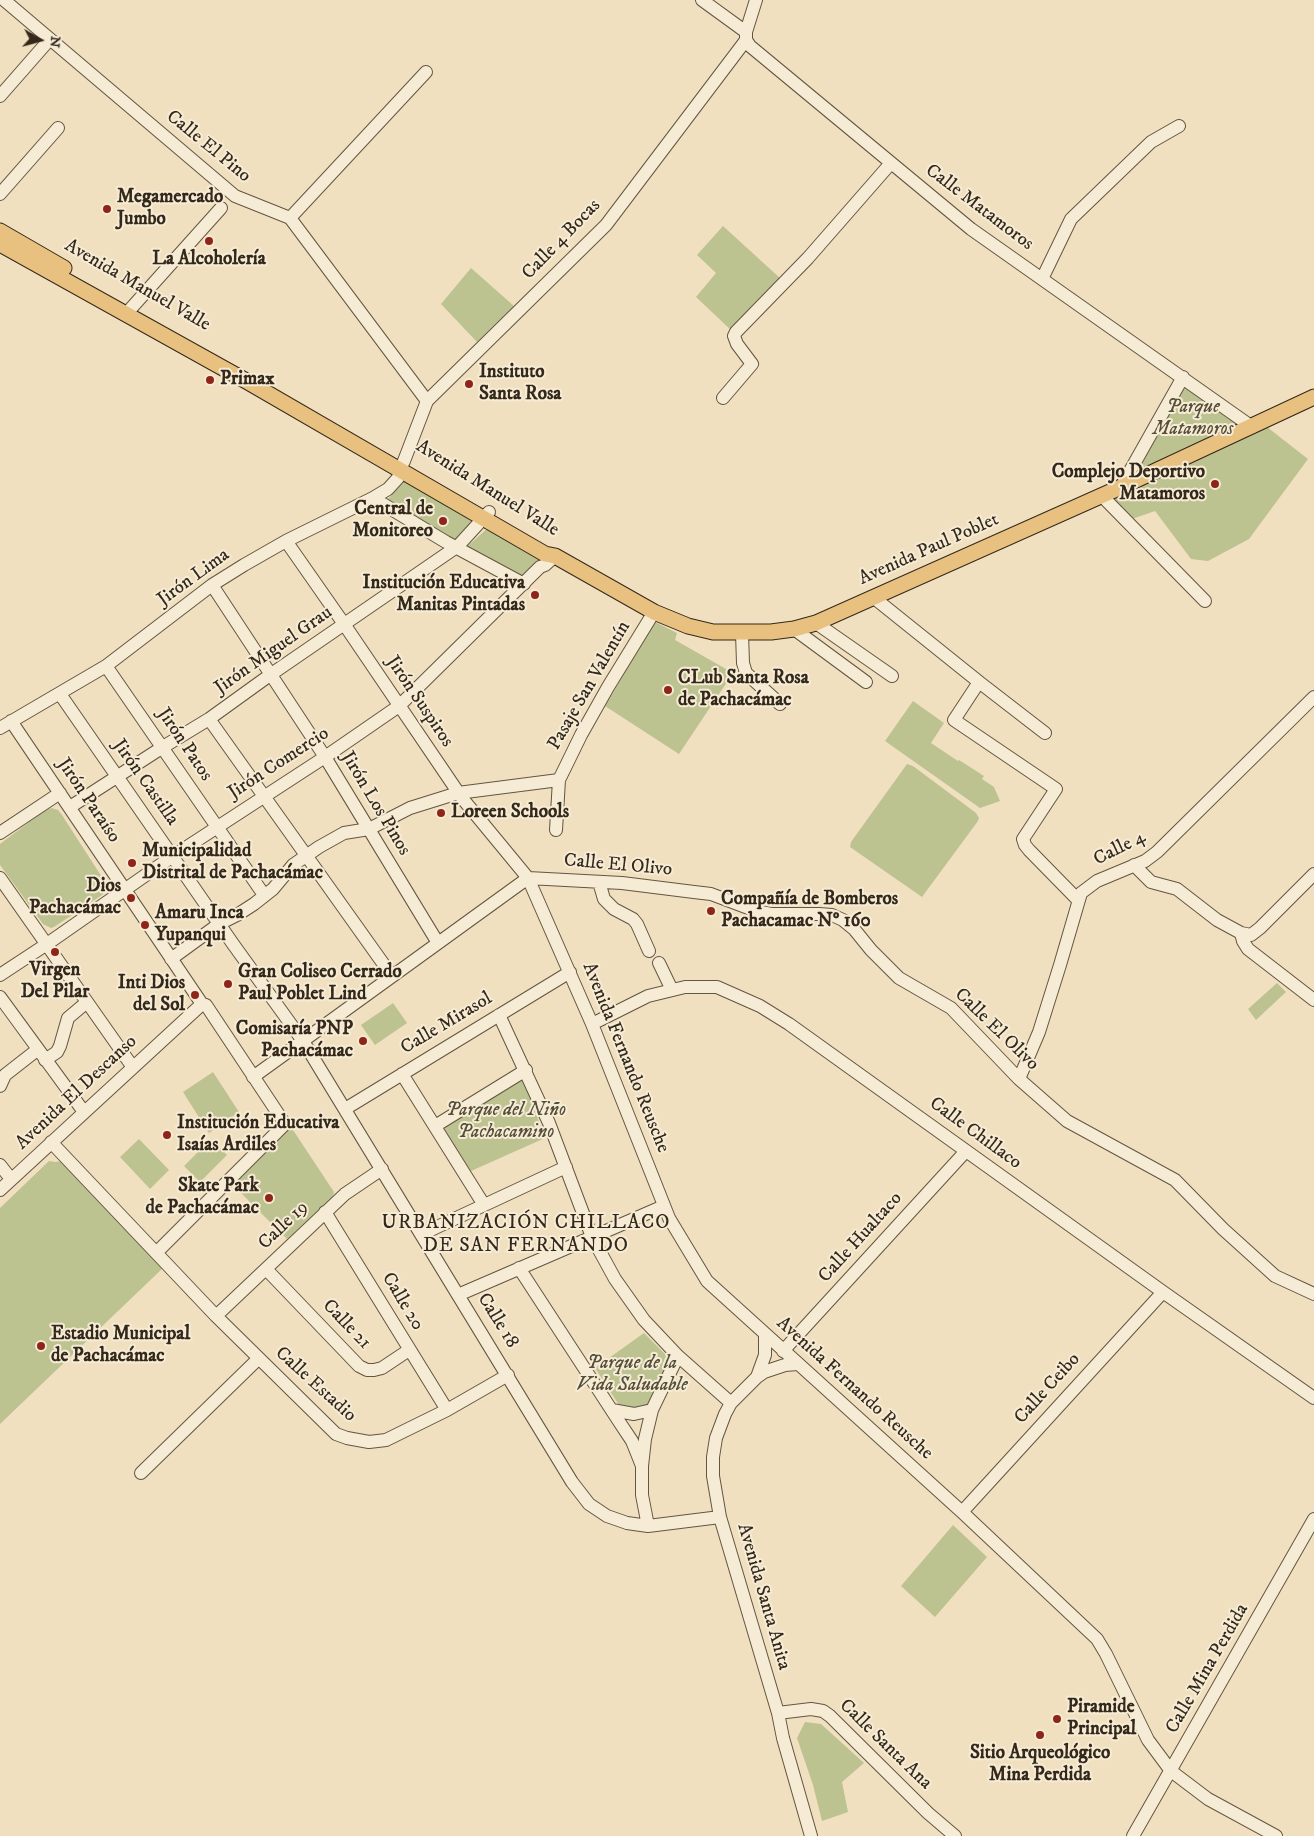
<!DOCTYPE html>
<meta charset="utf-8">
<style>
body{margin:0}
#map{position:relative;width:1314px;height:1836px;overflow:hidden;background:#f1e0bf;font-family:"IM FELL DW Pica",serif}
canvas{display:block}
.north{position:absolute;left:15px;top:15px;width:50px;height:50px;-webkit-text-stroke:4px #f6ebd5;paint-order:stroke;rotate:97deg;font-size:14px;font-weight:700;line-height:20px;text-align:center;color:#33281a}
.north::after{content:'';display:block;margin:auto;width:18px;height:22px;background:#33281a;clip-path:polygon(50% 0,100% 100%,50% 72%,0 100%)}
</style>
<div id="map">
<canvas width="1314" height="1836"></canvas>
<div class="north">N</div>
</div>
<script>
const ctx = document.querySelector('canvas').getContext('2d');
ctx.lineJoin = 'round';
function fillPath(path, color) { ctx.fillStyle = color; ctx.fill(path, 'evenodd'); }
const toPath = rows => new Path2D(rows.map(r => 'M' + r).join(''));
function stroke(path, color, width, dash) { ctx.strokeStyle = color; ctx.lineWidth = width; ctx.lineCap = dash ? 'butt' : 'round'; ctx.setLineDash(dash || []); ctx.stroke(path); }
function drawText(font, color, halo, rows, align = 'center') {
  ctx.font = font + ' "IM FELL DW Pica",serif'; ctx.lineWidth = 4; ctx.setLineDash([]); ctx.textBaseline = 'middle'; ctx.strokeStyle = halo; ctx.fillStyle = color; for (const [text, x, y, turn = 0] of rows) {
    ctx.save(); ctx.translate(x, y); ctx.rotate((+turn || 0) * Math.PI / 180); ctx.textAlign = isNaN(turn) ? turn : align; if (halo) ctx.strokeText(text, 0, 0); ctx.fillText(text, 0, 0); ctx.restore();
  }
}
const green = toPath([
 [723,226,781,279,732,331,696,297,716,273,697,255],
 [471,268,514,306,477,342,441,304],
 [1186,380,1246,426,1132,477],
 [1267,427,1308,459,1249,539,1208,561,1191,559,1155,511,1132,519,1111,496],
 [406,479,472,519,473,521,455,543,379,501,389,498],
 [488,528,544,557,522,582,463,550],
 [655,622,677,633,675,640,733,673,679,754,605,706],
 [913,701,944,723,931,743,958,761,959,760,984,776,982,779,994,787,1000,801,980,808,885,741],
 [907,764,913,766,976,813,979,818,978,821,922,897,850,847,851,842],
 [52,808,58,810,62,815,107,885,106,890,102,895,54,927,51,928,43,924,0,865,0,844,45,810],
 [1277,983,1286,992,1256,1020,1248,1009],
 [393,1003,407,1023,375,1045,361,1025],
 [213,1072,239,1112,209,1133,183,1092],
 [519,1079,524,1081,545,1138,471,1171,444,1130,445,1126],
 [287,1130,293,1130,334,1192,333,1196,287,1239,233,1185],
 [139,1139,169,1170,150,1189,120,1157],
 [211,1139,227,1155,200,1182,184,1166],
 [49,1161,55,1162,62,1161,164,1267,0,1424,0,1208],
 [644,1333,670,1359,647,1406,642,1410,621,1408,595,1368],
 [953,1525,987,1557,935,1617,901,1586],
 [805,1722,821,1724,864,1763,842,1782,848,1812,822,1821,813,1785,797,1738]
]);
const minor = toPath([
 [4,0,235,196,290,218,427,401],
 [702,0,746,32],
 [756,0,746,32,746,40,750,46,971,229,1252,427],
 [0,96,50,39],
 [0,194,58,128],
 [290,218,426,72],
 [1042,279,1071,219,1151,142,1179,126],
 [126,314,221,208],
 [723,398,752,364,737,344,734,336,736,332,808,258,891,163],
 [1121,487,1183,377],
 [1102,496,1205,601],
 [373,498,446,542,524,584],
 [286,541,344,624,462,798,528,878,592,1024,669,1218,707,1281,962,1512,1097,1639,1106,1654,1148,1740,1171,1771,1208,1799,1276,1836],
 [212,585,325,757,438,943],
 [873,597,979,682,954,720,1056,789,1023,839,1025,845,1029,850,1078,900],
 [816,623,892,676],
 [794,629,866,682],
 [742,633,743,663,746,673,780,704],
 [106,666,264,895],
 [979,682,1045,733],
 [60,694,233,944,303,1041,572,1482,589,1504,607,1516,627,1523,648,1526,720,1517],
 [209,719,392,976],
 [11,721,202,1004,206,1005,285,1124,157,1252],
 [0,728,106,666,212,585,244,565,286,541,373,498,388,489,398,478,400,469,404,461,427,401,606,225,746,40],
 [70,807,163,747,209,719,270,675,458,546,489,512],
 [556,830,559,780,581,735,608,687,654,612],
 [0,833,60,793],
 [1134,865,1151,882,1177,889,1217,920,1241,933,1251,935,1260,928,1314,874],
 [0,878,132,1066],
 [528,878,622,883,694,892,711,894,756,911,771,914,819,914,832,915,843,920,854,929,871,950,899,978,951,1008,1019,1079,1067,1121,1175,1180,1223,1229,1275,1276,1314,1294],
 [599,882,604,899,614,909,633,919,637,924,649,951],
 [1241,933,1243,941,1248,949,1314,1000],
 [171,959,219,924,237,915,254,904,273,889,293,865,319,847,344,833,369,829,410,808,458,793,559,780],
 [659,963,672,990],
 [0,975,47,944,173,856,325,757,399,706,540,567,545,565,555,556],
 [0,997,84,1112],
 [499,1015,549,1123,592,1237,615,1279,644,1320,678,1356,731,1403],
 [592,1024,648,996,685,987,717,987,760,1006,789,1024,1163,1292,1314,1398],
 [45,1060,57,1052,60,1046,68,1018,87,1002],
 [402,1074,484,1205],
 [253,1077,528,878],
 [1019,1079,1039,1032,1060,965,1081,893,1097,881,1145,861,1157,852,1314,697],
 [0,1086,5,1075,37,1050],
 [345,1109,570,972],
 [435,1126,526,1070],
 [51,1142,216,1316,336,1434,347,1438,369,1442,386,1440,447,1410,508,1375],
 [0,1165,11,1179],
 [0,1190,202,1004],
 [325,1212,447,1410],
 [422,1234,566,1167],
 [519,1268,620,1423,632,1441,642,1466],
 [266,1269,359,1366,367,1370,374,1370,382,1368,409,1350],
 [458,1295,664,1206],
 [216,1316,345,1194,382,1169],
 [783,1351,966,1151],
 [798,1364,785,1365,764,1372,757,1377,731,1403,725,1414,716,1438,713,1457,713,1476,720,1517,778,1713,783,1738,811,1836],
 [757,1377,765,1355,765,1334],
 [612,1410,634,1414,652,1410],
 [141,1473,258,1359],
 [962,1512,1163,1292],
 [648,1526,642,1495,642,1466,645,1439,652,1410,678,1356],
 [778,1713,811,1709,823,1711,830,1716,928,1813,955,1836],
 [1133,1836,1314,1519]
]);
const major = toPath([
 [0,231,64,268],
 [0,244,248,382,545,554,555,556,654,612,688,626,713,632,771,632,794,629,816,623,1121,487,1314,397]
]);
const markers = [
 [107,209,5,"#8f2418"],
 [209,241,5,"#8f2418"],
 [210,380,5,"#8f2418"],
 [469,384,5,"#8f2418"],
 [1215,484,5,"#8f2418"],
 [443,521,5,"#8f2418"],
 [535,595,5,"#8f2418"],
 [668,690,5,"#8f2418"],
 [441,813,5,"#8f2418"],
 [132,863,5,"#8f2418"],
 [131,898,5,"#8f2418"],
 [711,911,5,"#8f2418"],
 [145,925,5,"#8f2418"],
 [55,952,5,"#8f2418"],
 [228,984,5,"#8f2418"],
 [195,995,5,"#8f2418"],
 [363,1041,5,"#8f2418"],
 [167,1135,5,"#8f2418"],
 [269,1198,5,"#8f2418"],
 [41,1346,5,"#8f2418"],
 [1057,1719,5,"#8f2418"],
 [1040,1735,5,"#8f2418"]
];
const streetNames = [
 ["Calle El Pino",208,147,39],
 ["Calle Matamoros",979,208,37],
 ["Calle 4 Bocas",562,240,-46],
 ["Avenida Manuel Valle",137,286,30],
 ["Avenida Manuel Valle",487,489,32],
 ["Avenida Paul Poblet",929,550,-24],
 ["Jirón Lima",194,578,-36],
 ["Jirón Miguel Grau",274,651,-35],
 ["Pasaje San Valentín",590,686,-60],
 ["Jirón Suspiros",419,702,56],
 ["Jirón Patos",184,745,56],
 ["Jirón Comercio",279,764,-33],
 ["Jirón Castilla",145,783,55],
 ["Jirón Paraíso",88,801,56],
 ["Jirón Los Pinos",375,804,59],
 ["Calle 4",1120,849,-27],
 ["Calle El Olivo",618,866,5],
 ["Calle Mirasol",447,1024,-31],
 ["Calle El Olivo",996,1030,44],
 ["Avenida Fernando Reusche",625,1058,68],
 ["Avenida El Descanso",77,1093,-43],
 ["Calle Chillaco",975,1134,36],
 ["Calle 19",284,1226,-44],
 ["Calle Hualtaco",861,1238,-48],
 ["Calle 20",402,1302,59],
 ["Calle 18",497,1321,58],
 ["Calle 21",346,1325,46],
 ["Calle Estadio",315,1385,42],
 ["Avenida Fernando Reusche",854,1389,42],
 ["Calle Ceibo",1048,1389,-48],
 ["Avenida Santa Anita",763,1597,74],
 ["Calle Mina Perdida",1208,1669,-60],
 ["Calle Santa Ana",885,1745,44]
];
const poiNames = [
 ["Megamercado",117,198],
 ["Jumbo",117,220],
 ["La Alcoholería",209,260,"center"],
 ["Instituto",479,373],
 ["Santa Rosa",479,395],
 ["Primax",220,380],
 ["Complejo Deportivo",1205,473,"right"],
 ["Matamoros",1205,495,"right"],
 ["Central de",433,510,"right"],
 ["Monitoreo",433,532,"right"],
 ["Institución Educativa",525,584,"right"],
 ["Manitas Pintadas",525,606,"right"],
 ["CLub Santa Rosa",678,679],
 ["de Pachacámac",678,701],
 ["Loreen Schools",451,813],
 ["Municipalidad",142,852],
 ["Distrital de Pachacámac",142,874],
 ["Dios",121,887,"right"],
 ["Pachacámac",121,909,"right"],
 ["Compañía de Bomberos",721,900],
 ["Pachacamac Nº 160",721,922],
 ["Amaru Inca",155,914],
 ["Yupanqui",155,936],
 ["Virgen",55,971,"center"],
 ["Del Pilar",55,993,"center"],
 ["Gran Coliseo Cerrado",238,973],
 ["Paul Poblet Lind",238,995],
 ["Inti Dios",185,984,"right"],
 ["del Sol",185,1006,"right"],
 ["Comisaría PNP",353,1030,"right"],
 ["Pachacámac",353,1052,"right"],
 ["Institución Educativa",177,1124],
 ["Isaías Ardiles",177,1146],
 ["Skate Park",259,1187,"right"],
 ["de Pachacámac",259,1209,"right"],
 ["Estadio Municipal",51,1335],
 ["de Pachacámac",51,1357],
 ["Piramide",1067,1708],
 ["Principal",1067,1730],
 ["Sitio Arqueológico",1040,1754,"center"],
 ["Mina Perdida",1040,1776,"center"]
];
const parkNames = [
 ["Parque",1193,408],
 ["Matamoros",1193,430],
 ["Parque del Niño",506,1111],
 ["Pachacamino",506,1133],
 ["Parque de la",632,1364],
 ["Vida Saludable",632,1386]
];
const neighbourhoodNames = [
 ["URBANIZACIÓN CHILLACO",526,1224],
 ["DE SAN FERNANDO",526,1247]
];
fillPath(green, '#bcc290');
stroke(minor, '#625643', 14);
stroke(major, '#33281a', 17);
stroke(minor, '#f6ebd5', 12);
stroke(major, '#e8c080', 15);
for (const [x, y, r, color] of markers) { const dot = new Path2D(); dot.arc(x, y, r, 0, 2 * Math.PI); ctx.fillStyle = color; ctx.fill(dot); stroke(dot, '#f6ebd5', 2); }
drawText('19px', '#33281a', '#f6ebd5', streetNames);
drawText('bold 19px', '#33281a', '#f6ebd5', poiNames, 'left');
drawText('italic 19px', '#554e38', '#f6ebd5', parkNames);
ctx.letterSpacing = '1px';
drawText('20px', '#33281a', '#f6ebd5', neighbourhoodNames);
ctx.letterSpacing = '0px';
</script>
